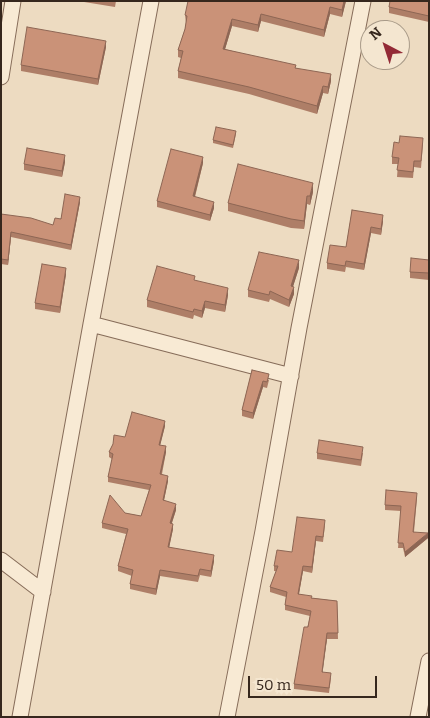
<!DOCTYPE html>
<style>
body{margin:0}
#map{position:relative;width:430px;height:718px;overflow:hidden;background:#eddbc1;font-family:Bitter,serif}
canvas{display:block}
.frame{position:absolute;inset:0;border:2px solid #36271d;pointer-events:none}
.north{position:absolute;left:360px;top:20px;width:50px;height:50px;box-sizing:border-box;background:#f4e6d0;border:1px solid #a89a88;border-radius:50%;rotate:320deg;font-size:14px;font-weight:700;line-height:20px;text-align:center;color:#36271d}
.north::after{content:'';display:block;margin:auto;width:18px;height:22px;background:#932a36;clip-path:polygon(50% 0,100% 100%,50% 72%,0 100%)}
.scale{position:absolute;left:248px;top:676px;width:129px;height:22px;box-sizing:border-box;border:2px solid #36271d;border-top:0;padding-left:6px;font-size:15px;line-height:18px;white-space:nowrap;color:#36271d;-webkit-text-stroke:4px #f4e6d0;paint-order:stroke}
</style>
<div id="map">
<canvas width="430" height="718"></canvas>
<div class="frame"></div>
<div class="north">N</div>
<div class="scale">50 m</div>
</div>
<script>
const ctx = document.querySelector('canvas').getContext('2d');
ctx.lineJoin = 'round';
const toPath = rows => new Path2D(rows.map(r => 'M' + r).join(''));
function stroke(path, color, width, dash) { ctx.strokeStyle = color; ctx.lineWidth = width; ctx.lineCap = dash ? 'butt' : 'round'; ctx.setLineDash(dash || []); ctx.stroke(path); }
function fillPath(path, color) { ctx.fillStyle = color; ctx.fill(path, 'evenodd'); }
const street = toPath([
 [1,77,13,1],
 [91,324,291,376],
 [1,560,43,592],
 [20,717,91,324,151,1],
 [227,717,263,531,299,328,363,1],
 [418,717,429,661]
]);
const wall = toPath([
 [78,1,116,1,115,7],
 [346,1,342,17,330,14,324,37,261,21,258,32,232,26,225,49,296,68,331,81,328,94,323,93,317,114,249,94,178,78,178,71,181,58,178,57,178,50,185,29,186,23,185,15],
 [429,1,429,22,389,13,389,7],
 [106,47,98,85,21,71,21,65],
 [236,134,233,148,213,143,213,140],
 [423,144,421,168,414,167,413,178,397,177,398,164,392,164,392,157],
 [65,162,62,177,24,170,24,164],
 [203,163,195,197,214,208,210,221,157,207,157,201],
 [313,192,310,205,307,204,304,229,291,228,228,211,228,203],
 [80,202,71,250,11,237,8,265,1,264,1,214,53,225],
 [352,210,383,221,381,235,371,233,364,270,346,267,345,272,327,269,327,263,346,247],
 [429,260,429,280,410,278,410,272],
 [299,268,293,286,294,294,289,307,270,299,269,302,248,297,248,290],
 [66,274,60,313,35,309,35,303],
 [195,281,228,295,225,312,205,308,202,318,194,315,193,319,147,307,147,300],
 [252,370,269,380,267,388,263,387,253,419,242,416,242,410],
 [165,426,160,445,166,452,162,474,168,481,164,500,176,510,172,523,173,529,169,547,214,561,211,577,200,575,198,582,160,576,156,595,130,589,130,584,132,576,118,571,118,566,126,534,102,528,102,523,125,513,141,516,149,490,108,482,108,477,112,459,109,457,109,452,113,444,125,437],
 [317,453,363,453,361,466,317,459],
 [417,498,414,532,428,538,405,557,403,548,398,548,401,511,385,510,385,505],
 [325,525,323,542,316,541,312,573,303,571,299,594,312,598,337,601,338,639,327,639,322,672,331,678,329,693,294,689,294,684,310,616,285,610,285,605,286,597,270,592,270,587,276,571,274,571,274,566,292,552]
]);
const shadedWall = toPath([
 [344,1,346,1,342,17,342,10],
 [330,7,330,14,324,37,324,30],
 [261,14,261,21,258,32,258,25],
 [232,19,232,26,223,56,223,49],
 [106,41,106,47,98,85,98,79],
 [331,74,331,81,328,94,328,87],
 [323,86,323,93,317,114,317,106],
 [65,155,65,162,62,177,62,171],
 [203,157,203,163,193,203,193,196],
 [313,183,313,192,310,205,310,196],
 [307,196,307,204,304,229,304,221],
 [80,197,80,202,71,250,71,245],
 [214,202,214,208,210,221,210,215],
 [383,215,383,221,381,235,381,229],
 [371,227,371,233,364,270,364,264],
 [11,232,11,237,8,265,8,260],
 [299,260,299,268,291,293,291,286],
 [66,268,66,274,60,313,60,307],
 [294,287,294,294,289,307,289,300],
 [228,288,228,295,225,312,225,305],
 [205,301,205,308,202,318,202,311],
 [263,381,263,387,253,419,253,413],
 [165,421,165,426,159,450,159,445],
 [166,446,166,452,160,479,160,474],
 [168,476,168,481,163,505,163,500],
 [176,504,176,510,170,528,170,523],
 [173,524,173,529,168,553,168,547],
 [428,533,428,538,405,557,405,552],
 [316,536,316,541,312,573,312,567],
 [214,555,214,561,211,577,211,571],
 [303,566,303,571,298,599,298,594],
 [160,570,160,576,156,595,156,589],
 [327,633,327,639,322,677,322,672]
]);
const building = toPath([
 [188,1,344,1,342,10,330,7,324,30,261,14,258,25,232,19,223,49,296,65,295,68,331,74,328,87,323,86,317,106,249,87,178,71,183,51,178,50,185,29,187,16,185,15,188,1],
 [390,1,429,1,429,16,389,7,390,1],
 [27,27,106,41,98,79,21,65,27,27],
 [216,127,236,131,233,145,213,140,216,127],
 [400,136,423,138,421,161,414,161,413,172,397,170,399,158,392,157,394,142,399,143,400,136],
 [27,148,65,155,62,171,24,164,27,148],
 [171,149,203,157,193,196,214,202,210,215,157,201,171,149],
 [238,164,313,183,310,196,307,196,304,221,291,219,228,203,238,164],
 [65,194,80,197,71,245,11,232,8,260,1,259,1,214,31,218,53,225,55,218,61,219,65,194],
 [352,210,383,215,381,229,371,227,364,264,346,261,345,266,327,263,330,245,346,247,352,210],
 [259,252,299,260,291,286,294,287,289,300,270,291,269,295,248,290,259,252],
 [411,258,429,260,429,273,410,272,411,258],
 [42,264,66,268,60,307,35,303,42,264],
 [157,266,195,276,194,280,228,288,225,305,205,301,202,311,194,309,193,312,147,300,157,266],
 [252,370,269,374,267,382,263,381,253,413,242,410,252,370],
 [132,412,165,421,159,445,166,446,160,474,168,476,163,500,176,504,170,523,173,524,168,547,214,555,211,571,200,569,198,576,160,570,156,589,130,584,133,570,118,566,128,529,102,523,110,495,125,513,141,516,151,485,108,477,113,454,109,452,113,444,114,435,125,437,132,412],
 [319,440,363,447,361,460,317,453,319,440],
 [386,490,417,493,413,532,428,533,405,552,403,543,398,543,401,506,385,505,386,490],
 [297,517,325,520,323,537,316,536,312,567,303,566,298,594,312,596,311,598,337,601,338,633,327,633,322,672,331,673,329,688,294,684,304,627,308,627,311,611,285,605,287,592,270,587,278,566,274,566,277,550,292,552,297,517]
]);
stroke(street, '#866c59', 17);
stroke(street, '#f8ead4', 15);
fillPath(wall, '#ae7e67');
fillPath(shadedWall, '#8d6654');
fillPath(building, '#ca9278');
stroke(building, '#8d6654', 1);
</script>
